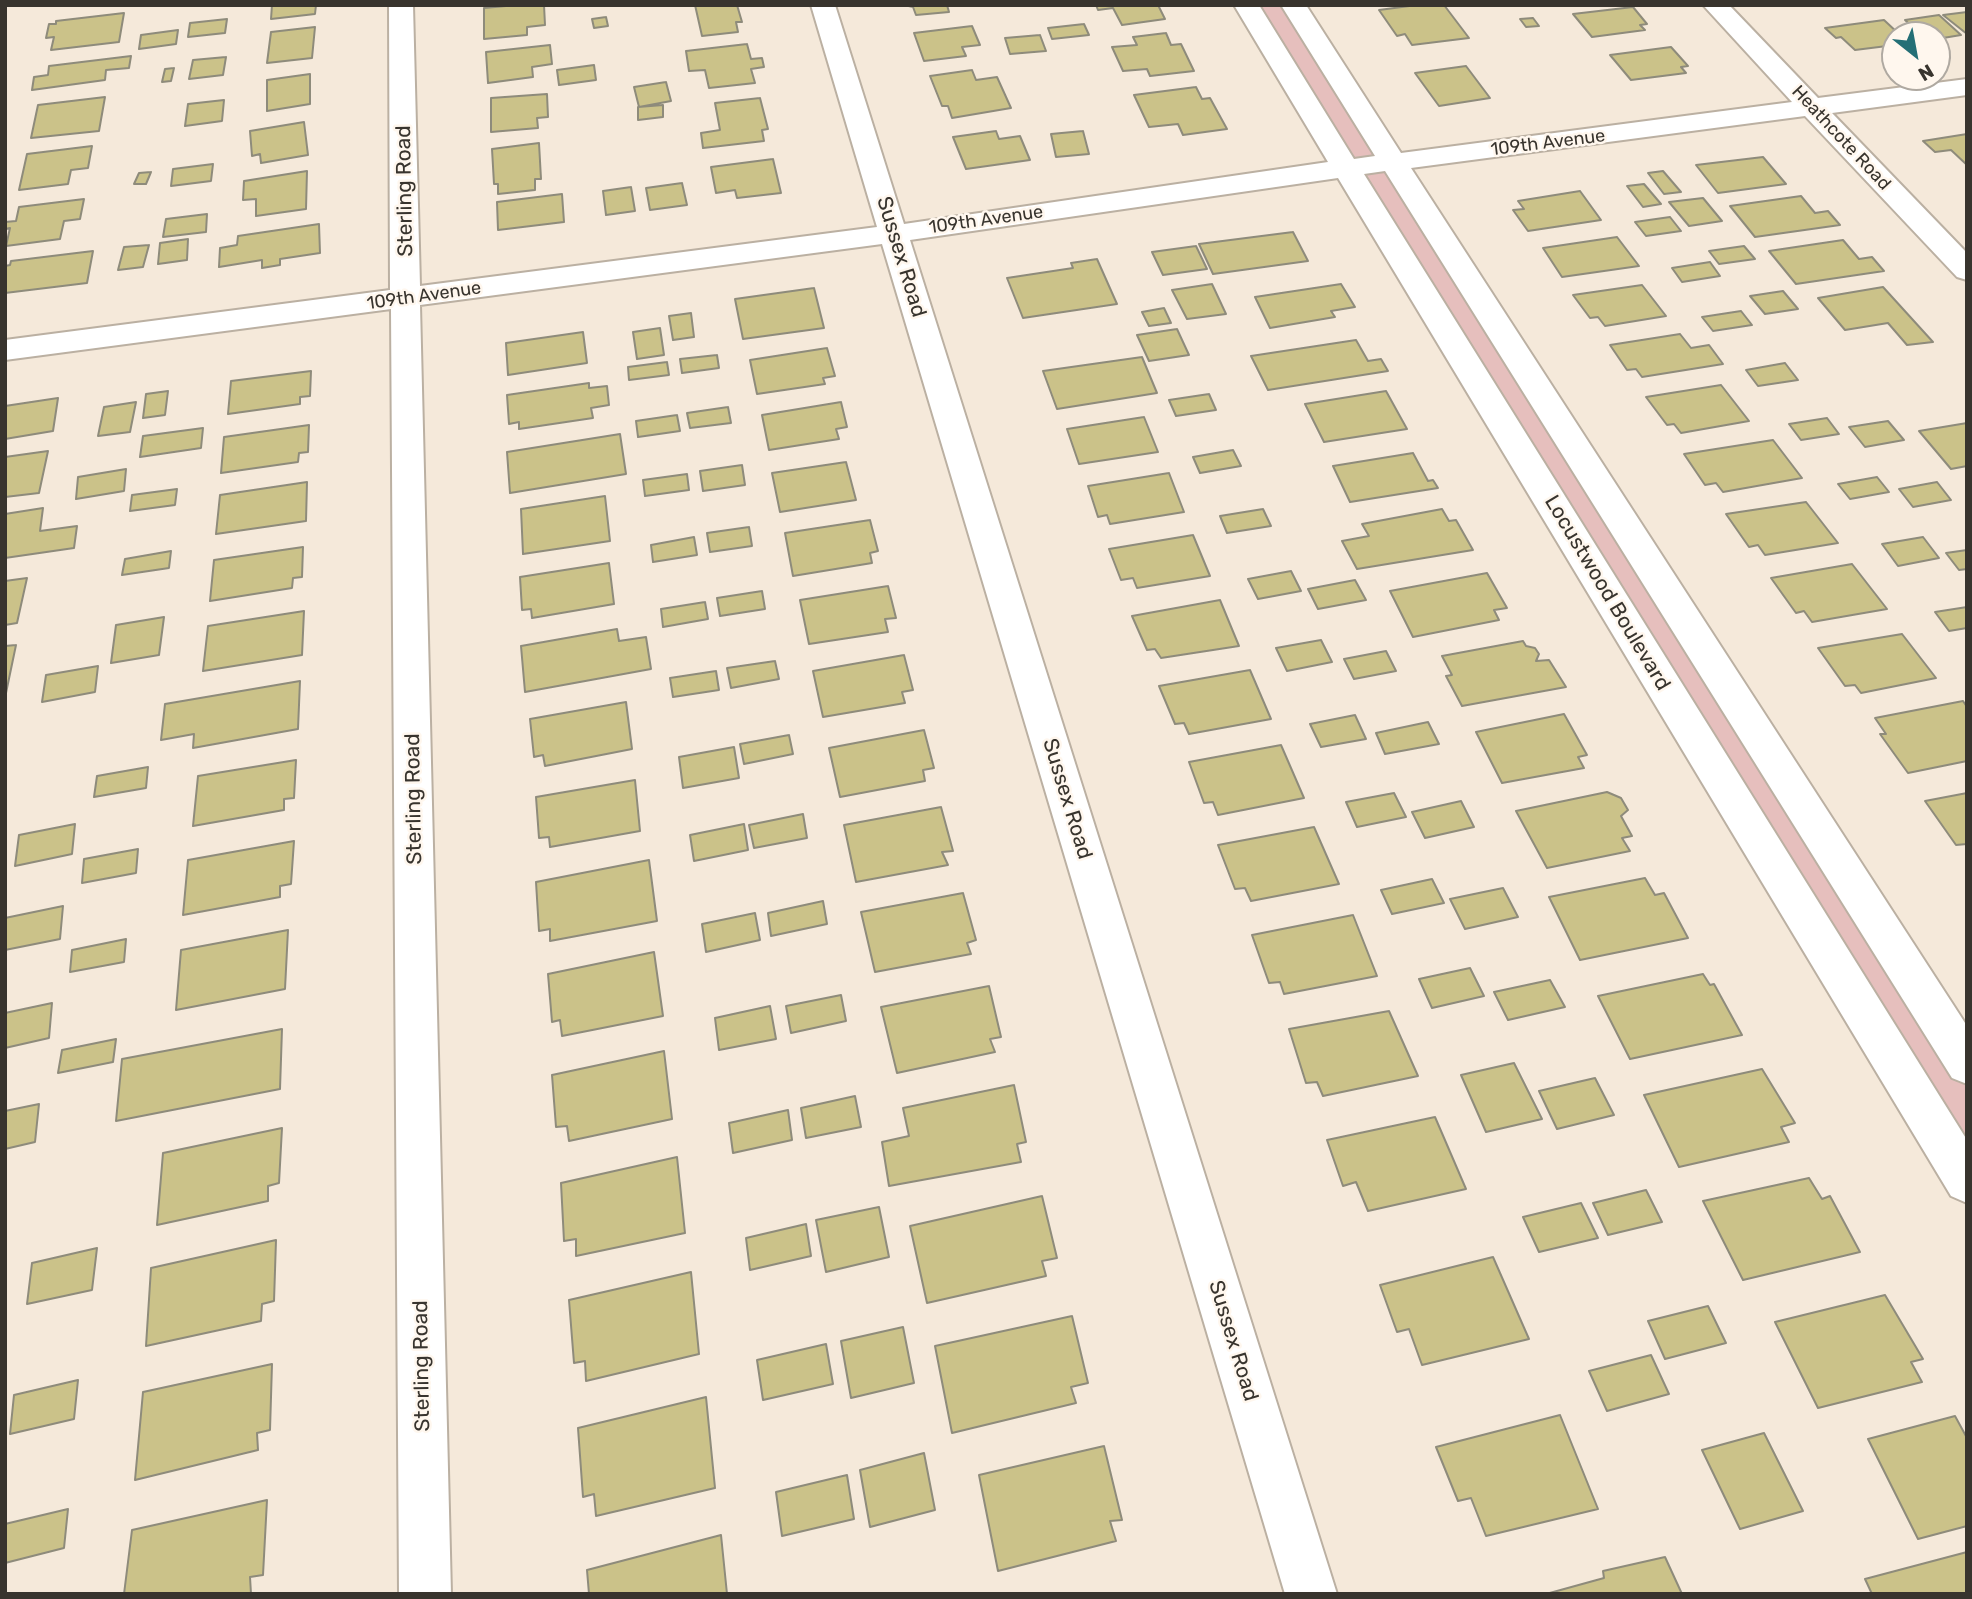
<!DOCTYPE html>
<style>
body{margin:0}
#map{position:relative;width:1972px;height:1599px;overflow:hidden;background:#f5e9da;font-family:Rubik,sans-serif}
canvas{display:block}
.frame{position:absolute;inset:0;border:7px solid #38342e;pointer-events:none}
.north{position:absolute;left:1881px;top:21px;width:70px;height:70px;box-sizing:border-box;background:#fff7ee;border:2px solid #afa9a1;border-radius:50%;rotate:149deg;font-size:19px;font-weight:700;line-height:28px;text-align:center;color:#38342e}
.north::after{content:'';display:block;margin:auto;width:24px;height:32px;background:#246f76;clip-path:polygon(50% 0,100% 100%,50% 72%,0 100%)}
</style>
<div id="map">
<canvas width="1972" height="1599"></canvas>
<div class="frame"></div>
<div class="north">N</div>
</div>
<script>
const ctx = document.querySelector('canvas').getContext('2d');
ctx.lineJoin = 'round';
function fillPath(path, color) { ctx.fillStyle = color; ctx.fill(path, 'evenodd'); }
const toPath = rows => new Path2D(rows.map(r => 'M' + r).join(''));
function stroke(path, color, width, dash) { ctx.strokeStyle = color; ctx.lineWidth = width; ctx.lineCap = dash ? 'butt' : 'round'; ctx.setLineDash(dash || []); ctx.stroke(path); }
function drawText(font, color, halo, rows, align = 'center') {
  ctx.font = font + ' Rubik,sans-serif'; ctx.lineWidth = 5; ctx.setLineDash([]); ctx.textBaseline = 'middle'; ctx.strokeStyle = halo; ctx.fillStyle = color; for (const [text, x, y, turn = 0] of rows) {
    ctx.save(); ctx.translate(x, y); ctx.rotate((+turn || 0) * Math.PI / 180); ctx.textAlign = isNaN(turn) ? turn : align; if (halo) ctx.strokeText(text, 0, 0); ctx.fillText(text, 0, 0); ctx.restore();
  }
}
const green = toPath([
 [1246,5,1293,5,1967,1064,1967,1181]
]);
const building = toPath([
 [272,5,316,5,315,14,271,19,272,5],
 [517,5,544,5,545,25,527,27,527,35,484,39,484,8,517,5],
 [695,5,737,5,742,22,736,22,738,32,702,36,695,5],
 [904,5,947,5,949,12,916,15,913,7,904,5],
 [1096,5,1158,5,1165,19,1122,25,1113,8,1098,10,1096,5],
 [1417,5,1444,5,1469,38,1412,45,1405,34,1397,36,1379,10,1417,5],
 [1633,7,1647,24,1640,25,1645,30,1592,37,1573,14,1633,7],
 [1967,12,1967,34,1943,15,1967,12],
 [124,13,119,42,51,50,54,37,46,38,49,24,56,24,56,21,124,13],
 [1939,15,1961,35,1937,39,1937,35,1921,35,1905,20,1939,15],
 [606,17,608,26,594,28,592,19,606,17],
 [1533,18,1539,26,1526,27,1520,19,1533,18],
 [227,19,225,33,188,37,190,23,227,19],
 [1884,20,1900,35,1895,35,1895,45,1855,50,1841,37,1836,38,1825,28,1884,20],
 [1084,24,1089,35,1052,39,1048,28,1084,24],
 [972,26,980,45,962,47,966,56,924,61,914,33,972,26],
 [315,27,312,58,267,63,271,32,315,27],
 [178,30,176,44,139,49,141,35,178,30],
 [1166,33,1171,45,1181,44,1194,71,1150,76,1147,69,1123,71,1112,47,1137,45,1133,37,1166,33],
 [1040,35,1046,51,1010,54,1005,38,1040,35],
 [747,44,751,59,762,58,764,67,751,69,755,83,709,88,705,70,689,71,686,51,747,44],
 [550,45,552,64,532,67,533,77,488,83,486,52,550,45],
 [1671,47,1688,66,1681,67,1686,73,1631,80,1610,55,1671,47],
 [131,56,129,68,106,70,105,80,32,90,34,77,48,75,49,66,131,56],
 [226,57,223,75,189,79,193,60,226,57],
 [594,65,596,80,559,85,557,70,594,65],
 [1466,66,1490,98,1439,106,1415,73,1466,66],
 [174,68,171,81,162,82,165,69,174,68],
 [972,70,976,80,997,77,1011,108,952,118,948,106,942,106,930,76,972,70],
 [310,74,310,104,267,111,267,80,310,74],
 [666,82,671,101,639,107,634,87,666,82],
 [1196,87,1202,99,1210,98,1227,129,1183,135,1178,124,1149,127,1134,95,1196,87],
 [547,94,548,117,537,118,538,128,491,132,491,98,547,94],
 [105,97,99,131,31,138,38,105,105,97],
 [760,98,768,129,762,130,764,141,703,148,701,133,720,130,715,103,760,98],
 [224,100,222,121,185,126,188,104,224,100],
 [663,105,663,117,638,120,638,107,663,105],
 [304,122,308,155,261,163,260,154,252,156,250,131,304,122],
 [996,131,999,139,1020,136,1030,160,966,169,953,137,996,131],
 [1083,131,1089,154,1056,157,1051,134,1083,131],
 [1967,134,1967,165,1951,150,1935,152,1923,141,1967,134],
 [539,143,541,179,535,179,535,190,498,194,498,184,494,184,492,149,539,143],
 [92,146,88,168,71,170,68,184,19,190,27,154,92,146],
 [1763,157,1786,184,1718,193,1696,165,1763,157],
 [773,159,781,193,737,198,735,190,716,193,711,167,773,159],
 [213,164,211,181,171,186,173,169,213,164],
 [307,171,306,209,256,216,256,199,243,200,244,181,307,171],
 [1663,171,1681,192,1664,194,1648,173,1663,171],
 [151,172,146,184,134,184,139,173,151,172],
 [682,183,687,205,650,210,646,188,682,183],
 [1644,184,1661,204,1643,207,1627,186,1644,184],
 [631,187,635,211,606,215,603,191,631,187],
 [1580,191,1601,220,1528,231,1513,210,1524,209,1518,201,1580,191],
 [562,194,564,222,498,230,497,202,562,194],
 [1801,196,1815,213,1828,211,1840,225,1755,237,1730,206,1801,196],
 [1703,198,1722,221,1689,226,1669,202,1703,198],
 [84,199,80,219,64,221,60,239,6,246,10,228,5,229,5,222,16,221,19,207,84,199],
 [207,214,206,232,163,237,166,219,207,214],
 [1670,217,1681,231,1646,236,1635,222,1670,217],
 [319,224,320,253,280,259,280,265,262,268,262,260,219,267,220,248,237,245,238,236,319,224],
 [1293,232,1308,261,1213,274,1199,244,1293,232],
 [1617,237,1639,266,1562,277,1543,248,1617,237],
 [188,239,187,260,158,264,160,243,188,239],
 [1843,240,1859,259,1872,257,1884,271,1796,284,1769,251,1843,240],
 [149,245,143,267,118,270,124,247,149,245],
 [1196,246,1207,269,1163,275,1152,252,1196,246],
 [1744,246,1755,259,1719,264,1709,251,1744,246],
 [93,251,87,283,5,293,5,266,10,265,11,261,93,251],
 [1097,259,1117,304,1023,318,1007,278,1073,268,1071,263,1097,259],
 [1710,262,1720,276,1682,282,1672,268,1710,262],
 [1212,284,1226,314,1187,319,1172,290,1212,284],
 [1341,284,1355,307,1331,311,1335,317,1270,328,1255,297,1341,284],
 [1642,285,1666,316,1605,326,1598,317,1590,318,1573,295,1642,285],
 [1883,287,1933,342,1907,345,1888,323,1845,330,1818,298,1883,287],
 [814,288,824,328,743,339,735,299,814,288],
 [1783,291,1798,309,1765,314,1750,296,1783,291],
 [1164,308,1171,323,1149,326,1142,312,1164,308],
 [1741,311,1752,325,1713,331,1702,317,1741,311],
 [691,313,694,337,673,340,669,316,691,313],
 [660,328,664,355,637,359,633,332,660,328],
 [1177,329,1189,355,1149,361,1137,335,1177,329],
 [583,332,587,363,508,375,506,343,583,332],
 [1680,334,1691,348,1709,345,1723,364,1642,377,1636,369,1627,370,1610,345,1680,334],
 [1356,340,1368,361,1381,359,1388,371,1268,390,1251,356,1356,340],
 [827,348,835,376,823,378,825,384,757,394,750,360,827,348],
 [717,355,719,368,682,373,680,359,717,355],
 [1142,357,1157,393,1057,409,1043,371,1142,357],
 [667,362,669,375,629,380,628,367,667,362],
 [1785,363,1798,380,1758,386,1746,370,1785,363],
 [311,371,310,396,300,397,300,404,228,414,231,381,311,371],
 [589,383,589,388,607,386,609,405,591,408,593,418,519,429,519,422,509,424,507,395,589,383],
 [1721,385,1749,421,1681,433,1674,424,1667,425,1646,397,1721,385],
 [168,391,165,415,143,418,146,394,168,391],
 [1386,391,1407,429,1324,442,1305,404,1386,391],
 [1209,394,1216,410,1176,416,1169,400,1209,394],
 [58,398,53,431,5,439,5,406,58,398],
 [136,402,130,432,98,436,104,407,136,402],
 [841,402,847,427,836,429,839,439,769,450,762,415,841,402],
 [728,407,731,423,690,428,687,413,728,407],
 [677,415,680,431,638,437,636,421,677,415],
 [1144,417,1158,452,1079,464,1067,429,1144,417],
 [1827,418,1839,434,1801,440,1789,424,1827,418],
 [1888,421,1904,440,1865,447,1849,427,1888,421],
 [1967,423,1967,466,1951,469,1919,431,1967,423],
 [309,425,308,452,299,453,298,462,221,473,224,437,309,425],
 [203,428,201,448,140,457,143,436,203,428],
 [620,434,626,474,510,493,507,452,620,434],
 [1773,440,1802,478,1723,492,1716,483,1705,485,1684,454,1773,440],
 [1233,450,1241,466,1200,473,1193,457,1233,450],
 [48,451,39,493,5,497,5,457,48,451],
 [1413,453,1428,481,1433,480,1438,488,1350,502,1333,466,1413,453],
 [846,462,856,500,780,512,772,473,846,462],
 [742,465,745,485,703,491,700,471,742,465],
 [126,469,124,491,76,499,78,477,126,469],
 [1169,473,1184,512,1110,524,1107,515,1098,517,1088,486,1169,473],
 [687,474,689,490,645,496,643,480,687,474],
 [1877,477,1889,492,1850,499,1838,484,1877,477],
 [307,482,306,521,216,534,220,495,307,482],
 [1937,482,1951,500,1913,507,1899,489,1937,482],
 [177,489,175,505,130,511,132,495,177,489],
 [605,496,610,541,523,554,521,509,605,496],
 [1806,502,1838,543,1765,555,1758,545,1749,547,1726,514,1806,502],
 [43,508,40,531,77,526,74,548,5,558,5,514,43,508],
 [1263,509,1271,526,1227,533,1220,516,1263,509],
 [1442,509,1449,521,1456,520,1473,550,1357,569,1342,541,1369,536,1362,524,1442,509],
 [870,520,878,551,870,553,872,563,793,576,785,533,870,520],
 [749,527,752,546,710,552,707,533,749,527],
 [1193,535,1210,576,1137,588,1133,578,1121,580,1109,549,1193,535],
 [694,537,697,555,653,562,651,545,694,537],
 [1923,537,1939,558,1898,566,1882,544,1923,537],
 [303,547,302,577,293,578,292,588,210,601,214,560,303,547],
 [1967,550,1967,569,1959,570,1946,553,1967,550],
 [171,551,169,568,122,575,125,559,171,551],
 [609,563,614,604,532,618,531,609,522,610,520,577,609,563],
 [1852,564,1887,609,1812,622,1804,611,1796,613,1771,578,1852,564],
 [1291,571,1301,591,1258,599,1248,579,1291,571],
 [1487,573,1507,608,1494,610,1499,620,1413,637,1390,591,1487,573],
 [27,578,17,623,5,625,5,581,27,578],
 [1355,580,1366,600,1318,609,1308,589,1355,580],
 [888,586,896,618,885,619,888,632,809,644,800,600,888,586],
 [762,591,765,609,720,616,717,598,762,591],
 [1220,600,1239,646,1161,658,1155,649,1147,650,1132,616,1220,600],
 [705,602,708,619,663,627,661,609,705,602],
 [1967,607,1967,628,1949,631,1935,612,1967,607],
 [304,611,302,655,203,671,208,626,304,611],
 [164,617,159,655,111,663,116,625,164,617],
 [617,629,619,641,646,637,651,669,525,692,521,646,617,629],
 [1902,634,1936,678,1861,693,1855,685,1845,686,1818,648,1902,634],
 [1321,640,1332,662,1287,671,1276,648,1321,640],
 [1523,641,1526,646,1535,648,1539,654,1536,661,1549,660,1566,687,1462,706,1446,676,1452,675,1442,656,1523,641],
 [16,645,6,693,5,693,5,646,16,645],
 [1386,651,1396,671,1354,679,1344,659,1386,651],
 [904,655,913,690,902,692,905,703,823,717,813,671,904,655],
 [775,661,779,679,731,688,727,668,775,661],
 [98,666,95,692,42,702,46,675,98,666],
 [1250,670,1271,719,1189,734,1184,723,1175,724,1159,686,1250,670],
 [716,671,719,690,673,697,670,678,716,671],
 [300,681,298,729,193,748,194,734,161,740,165,704,300,681],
 [1963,701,1967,707,1967,761,1908,773,1880,734,1886,734,1875,718,1963,701],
 [626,702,632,749,545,766,543,755,534,757,530,719,626,702],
 [1564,714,1587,755,1578,757,1584,768,1502,783,1476,732,1564,714],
 [1355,715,1366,739,1321,747,1310,724,1355,715],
 [1428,722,1439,744,1385,754,1376,733,1428,722],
 [924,730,934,768,923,770,925,781,840,797,829,748,924,730],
 [789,735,793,754,744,764,740,744,789,735],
 [1281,745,1304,798,1218,815,1213,802,1204,803,1189,762,1281,745],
 [734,747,739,778,683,788,679,757,734,747],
 [296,760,294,798,284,799,284,810,193,826,198,776,296,760],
 [148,767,146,788,94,797,97,776,148,767],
 [635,780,640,831,550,847,549,837,539,838,536,797,635,780],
 [1607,792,1621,798,1628,810,1621,816,1632,836,1622,838,1630,851,1547,868,1516,811,1607,792],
 [1394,793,1406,817,1357,827,1346,802,1394,793],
 [1967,793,1967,844,1956,845,1925,801,1967,793],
 [1461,801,1474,827,1425,838,1412,812,1461,801],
 [941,807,953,851,942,852,948,865,856,882,844,825,941,807],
 [803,814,807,838,754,848,749,825,803,814],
 [75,824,72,854,15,866,19,835,75,824],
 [744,824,748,850,694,861,690,835,744,824],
 [1314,827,1339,884,1251,901,1245,888,1235,889,1218,845,1314,827],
 [294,841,291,884,280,886,280,897,183,915,188,860,294,841],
 [138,849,136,873,82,883,84,859,138,849],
 [649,860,657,921,550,941,550,929,539,931,536,882,649,860],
 [1645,878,1655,895,1664,893,1688,938,1580,960,1549,897,1645,878],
 [1432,879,1444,903,1392,914,1381,890,1432,879],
 [1503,888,1518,917,1465,929,1450,899,1503,888],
 [963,893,976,940,967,943,971,954,875,972,861,912,963,893],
 [823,901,827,924,771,936,768,913,823,901],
 [63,906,60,939,5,950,5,918,63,906],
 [755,913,760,940,706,952,702,924,755,913],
 [1353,915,1377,976,1284,994,1280,982,1269,983,1252,935,1353,915],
 [288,930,285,989,176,1010,181,950,288,930],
 [126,939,124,962,70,972,72,950,126,939],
 [654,952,663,1016,562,1036,560,1020,552,1022,548,974,654,952],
 [1470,968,1484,996,1432,1008,1419,979,1470,968],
 [1703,974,1710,985,1714,984,1742,1035,1630,1059,1598,996,1703,974],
 [1550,980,1565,1007,1508,1020,1494,992,1550,980],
 [989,986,1001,1037,990,1039,995,1052,897,1073,881,1007,989,986],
 [841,995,846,1021,791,1033,786,1006,841,995],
 [52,1003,49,1038,5,1048,5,1013,52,1003],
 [770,1006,776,1039,719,1050,715,1018,770,1006],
 [1389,1011,1418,1076,1323,1096,1317,1082,1306,1083,1289,1029,1389,1011],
 [282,1029,280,1089,116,1121,122,1059,282,1029],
 [116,1039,113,1062,58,1073,62,1050,116,1039],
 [664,1051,672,1119,569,1141,567,1126,556,1127,552,1075,664,1051],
 [1514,1063,1542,1119,1486,1132,1461,1075,1514,1063],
 [1762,1069,1795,1123,1781,1127,1789,1142,1679,1167,1644,1095,1762,1069],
 [1595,1078,1614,1115,1557,1129,1539,1091,1595,1078],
 [1014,1085,1026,1142,1017,1144,1021,1162,889,1186,882,1142,909,1136,903,1108,1014,1085],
 [855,1096,861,1127,806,1138,801,1108,855,1096],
 [39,1104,35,1142,5,1149,5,1111,39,1104],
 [788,1110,792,1140,733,1153,729,1123,788,1110],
 [1435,1117,1466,1189,1368,1211,1356,1182,1343,1186,1327,1140,1435,1117],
 [282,1128,279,1183,268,1186,268,1201,157,1225,163,1153,282,1128],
 [677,1157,685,1233,576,1256,576,1239,564,1241,561,1183,677,1157],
 [1809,1178,1822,1199,1830,1196,1860,1252,1743,1280,1703,1201,1809,1178],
 [1646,1190,1662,1222,1608,1235,1593,1203,1646,1190],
 [1042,1196,1057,1258,1042,1261,1046,1276,927,1303,910,1226,1042,1196],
 [1581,1203,1598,1238,1539,1252,1523,1217,1581,1203],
 [879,1207,889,1257,826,1272,816,1220,879,1207],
 [806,1224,811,1256,750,1270,746,1238,806,1224],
 [276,1240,274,1301,262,1304,261,1321,146,1346,151,1268,276,1240],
 [97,1248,92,1290,27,1304,32,1263,97,1248],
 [1493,1257,1529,1339,1422,1365,1409,1329,1397,1332,1380,1285,1493,1257],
 [691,1272,699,1354,586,1381,585,1361,574,1363,569,1300,691,1272],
 [1885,1295,1923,1359,1911,1362,1922,1382,1818,1408,1775,1322,1885,1295],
 [1708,1306,1726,1343,1665,1359,1648,1321,1708,1306],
 [1072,1316,1088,1383,1071,1387,1076,1403,952,1433,935,1346,1072,1316],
 [903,1327,914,1383,851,1398,841,1341,903,1327],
 [826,1344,833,1384,763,1400,757,1360,826,1344],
 [1651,1355,1669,1394,1607,1411,1589,1371,1651,1355],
 [272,1364,270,1430,257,1433,258,1450,135,1480,143,1392,272,1364],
 [78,1380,74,1419,10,1434,14,1395,78,1380],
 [706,1397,715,1488,596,1516,594,1494,583,1497,578,1428,706,1397],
 [1560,1415,1598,1509,1486,1536,1471,1498,1458,1501,1436,1447,1560,1415],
 [1955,1416,1967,1438,1967,1526,1918,1539,1868,1439,1955,1416],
 [1764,1433,1803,1511,1740,1529,1702,1450,1764,1433],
 [1104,1446,1122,1520,1110,1521,1116,1541,998,1571,979,1475,1104,1446],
 [924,1453,935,1510,870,1527,860,1470,924,1453],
 [847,1475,854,1519,782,1536,776,1492,847,1475],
 [267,1500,263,1575,250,1577,251,1594,124,1594,132,1530,267,1500],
 [68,1509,64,1548,5,1563,5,1524,68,1509],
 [721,1535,727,1594,589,1594,587,1570,721,1535],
 [1967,1552,1967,1594,1872,1594,1865,1579,1967,1552],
 [1665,1557,1682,1594,1546,1594,1604,1578,1603,1571,1665,1557]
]);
const minor = toPath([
 [389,5,413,5,420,286,877,227,811,5,835,5,904,224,1328,162,1234,5,1259,5,1354,159,1375,156,1281,5,1306,5,1401,153,1792,102,1703,5,1729,5,1818,98,1967,79,1967,95,1832,113,1967,253,1967,280,1957,277,1805,116,1411,168,1967,1026,1967,1084,1952,1078,1385,171,1364,174,1967,1140,1967,1203,1951,1196,1338,178,910,240,1337,1594,1285,1594,882,244,420,305,451,1594,399,1594,391,309,5,360,5,340,390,290,389,5]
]);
const farStreetnames = [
 ["Heathcote Road",1841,138,47],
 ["109th Avenue",1548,143,-7],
 ["109th Avenue",986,220,-8],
 ["109th Avenue",424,296,-8]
];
const streetNames = [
 ["Sterling Road",405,191,-91],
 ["Sussex Road",901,257,73],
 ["Locustwood Boulevard",1607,593,59],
 ["Sterling Road",414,799,-91],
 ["Sussex Road",1067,799,73],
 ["Sussex Road",1233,1341,73],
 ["Sterling Road",422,1366,-91]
];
fillPath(green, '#e6bfbd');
fillPath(building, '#cbc289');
stroke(building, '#8e8b7b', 2);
stroke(minor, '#bbb0a2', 4);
fillPath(minor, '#fff');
drawText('18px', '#38342e', '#fff7ee', farStreetnames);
drawText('21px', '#38342e', '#fff7ee', streetNames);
</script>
